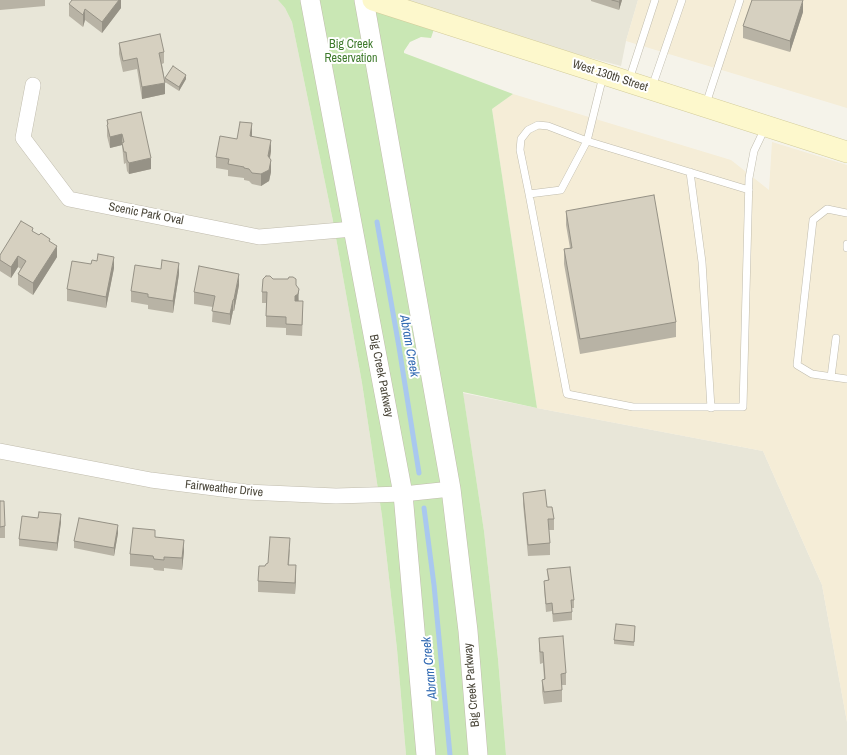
<!DOCTYPE html>
<style>
body{margin:0}
canvas{display:block;background:#f5f3ea}
</style>
<canvas width="847" height="755"></canvas>
<script>
const ctx = document.querySelector('canvas').getContext('2d');
ctx.lineJoin = 'round';
function fillPath(path, color) { ctx.fillStyle = color; ctx.fill(path, 'evenodd'); }
const toPath = rows => new Path2D(rows.map(r => 'M' + r).join(''));
function stroke(path, color, width, dash) { ctx.strokeStyle = color; ctx.lineWidth = width; ctx.lineCap = dash ? 'butt' : 'round'; ctx.setLineDash(dash || []); ctx.stroke(path); }
function drawText(font, color, halo, rows, align = 'center') {
  ctx.font = font + ' "Archivo Narrow",sans-serif'; ctx.lineWidth = 4; ctx.setLineDash([]); ctx.textBaseline = 'middle'; ctx.strokeStyle = halo; ctx.fillStyle = color; for (const [text, x, y, turn = 0] of rows) {
    ctx.save(); ctx.translate(x, y); ctx.rotate((+turn || 0) * Math.PI / 180); ctx.textAlign = isNaN(turn) ? turn : align; if (halo) ctx.strokeText(text, 0, 0); ctx.fillText(text, 0, 0); ctx.restore();
  }
}
const residential = toPath([
 [0,0,278,0,285,8,292,22,333,221,362,383,382,516,397,649,406,755,0,755],
 [407,0,638,0,626,41,621,66,438,17],
 [463,393,537,408,763,451,822,585,847,722,847,755,506,755,498,659,484,531]
]);
const commercial = toPath([
 [638,0,847,0,847,108,626,41],
 [513,94,731,160,769,190,772,142,847,165,847,722,822,585,763,451,537,408,492,109]
]);
const green = toPath([
 [278,0,407,0,438,17,431,38,421,37,410,42,404,51,404,53,513,94,492,109,537,408,463,392,484,531,498,659,506,755,406,755,397,649,382,516,362,383,333,221,292,22,285,8]
]);
const stream = toPath([
 [377,222,399,347,419,473],
 [424,508,434,585,450,755]
]);
const service = toPath([
 [603,76,587,141,561,190,529,194,567,394,633,407,743,407,749,178,754,151,765,128],
 [629,80,655,0],
 [652,87,682,0],
 [706,104,740,0],
 [690,172,702,262,711,408],
 [529,194,520,150,521,139,528,130,538,125,548,126,587,141,749,190],
 [847,213,827,209,813,220,797,365,812,374,847,379],
 [847,248,847,244],
 [831,377,836,338]
]);
const minor = toPath([
 [33,85,23,138,69,199,259,237,353,229],
 [0,451,151,480,246,492,336,496,403,494,451,489]
]);
const tertiary = toPath([
 [310,0,403,494,426,755],
 [364,0,451,489,468,631,478,755]
]);
const secondary = toPath([
 [373,0,847,152]
]);
const wall = toPath([
 [0,0,45,0,45,6,0,10],
 [121,0,121,8,102,33,85,20,83,27,69,16,69,4],
 [591,0,622,0,619,10,591,1],
 [803,12,790,52,743,38,743,26],
 [119,43,164,52,164,63,162,64,165,81,165,78,186,79,179,91,165,82,165,94,142,99,137,69,123,72,119,54],
 [141,112,151,169,129,174,127,171,126,163,124,164,122,145,110,148,107,136,107,120],
 [252,135,252,137,271,151,270,159,271,172,269,181,261,186,252,184,249,181,244,180,244,178,228,176,228,170,216,168,216,157,237,139],
 [566,211,676,322,676,337,580,354,564,264,564,249,570,248,566,225],
 [33,232,50,242,57,257,33,295,18,285,18,274,21,269,18,267,11,278,0,271,0,255],
 [91,264,114,268,106,308,67,301,67,289],
 [179,274,173,313,148,309,148,305,131,302,131,291],
 [273,279,288,279,296,285,299,301,303,313,302,336,286,335,286,328,266,327,266,303,262,303,262,292],
 [239,285,234,311,233,311,230,325,212,322,213,307,194,304,194,292],
 [523,493,547,507,554,519,554,530,549,530,550,543,550,555,528,556,523,504],
 [0,501,5,526,5,538,0,538],
 [38,518,61,522,57,551,19,546,19,539],
 [118,533,114,556,74,548,74,541],
 [155,537,184,551,182,570,164,568,164,571,154,570,153,568,130,566,130,554],
 [290,549,289,565,296,576,295,594,258,592,258,581,265,566,268,563],
 [547,569,574,600,574,608,572,608,572,620,553,622,552,611,546,612,544,588,544,581,548,580],
 [635,629,634,646,614,644,614,640],
 [539,638,566,673,566,685,562,685,562,702,544,704,542,691,542,680,544,679,543,663,540,664,539,649]
]);
const shadedWall = toPath([
 [119,0,121,0,121,8,102,33,102,22],
 [620,0,622,0,619,10,619,2],
 [803,0,803,12,790,52,790,41],
 [85,9,85,20,83,27,83,15],
 [186,75,186,79,179,91,179,87],
 [165,83,165,94,142,99,142,87],
 [252,123,252,135,250,148,250,136],
 [122,134,122,145,110,148,110,137],
 [271,140,271,151,268,167,268,156],
 [151,158,151,169,129,174,129,163],
 [271,160,271,172,269,181,261,186,261,174],
 [57,246,57,257,33,295,33,283],
 [18,256,18,267,11,278,11,267],
 [114,257,114,268,106,308,106,297],
 [179,263,179,274,173,313,173,301],
 [239,274,239,285,234,311,234,299],
 [299,289,298,305,295,308,295,296],
 [233,300,233,311,230,325,230,314],
 [61,514,61,522,57,551,57,543],
 [118,525,118,533,114,556,114,548],
 [184,540,184,551,182,570,182,558],
 [296,565,296,576,295,594,295,583]
]);
const building = toPath([
 [72,0,119,0,102,22,85,9,83,15,69,4,72,0],
 [612,0,620,0,619,2,612,0],
 [752,0,803,0,790,41,743,26,752,0],
 [160,34,164,52,159,53,165,83,142,87,137,58,123,61,119,43,160,34],
 [173,66,186,75,179,87,165,78,173,66],
 [141,112,151,158,129,163,127,160,126,152,124,152,122,143,124,142,122,134,110,137,107,125,108,124,107,120,141,112],
 [240,122,252,123,250,136,271,140,268,156,271,160,269,170,261,174,252,173,249,169,244,168,244,167,228,164,229,159,216,157,220,136,237,139,240,122],
 [654,195,676,322,580,339,564,249,572,248,566,211,654,195],
 [21,221,33,228,32,231,39,235,41,233,50,239,49,241,57,246,33,283,18,274,26,261,18,256,11,267,0,260,0,255,21,221],
 [98,254,114,257,106,297,67,289,72,261,91,264,92,260,97,261,98,254],
 [162,260,179,263,173,301,148,297,148,294,131,291,135,265,161,269,162,260],
 [199,266,239,274,234,299,233,300,230,314,212,311,215,296,194,292,199,266],
 [266,276,270,276,273,279,288,279,289,277,293,277,296,279,296,285,299,289,298,294,295,296,295,301,303,301,302,325,286,324,286,317,266,316,267,292,262,292,263,279,266,276],
 [545,490,547,507,552,507,554,519,548,519,550,543,528,545,523,493,545,490],
 [0,501,4,501,5,526,0,527,0,501],
 [39,512,61,514,57,543,19,539,22,516,38,518,39,512],
 [79,518,118,525,114,548,74,541,79,518],
 [133,528,155,530,155,537,184,540,182,558,164,557,164,560,154,559,153,556,130,554,133,528],
 [270,537,290,538,288,565,296,565,295,583,258,581,259,566,265,566,266,564,268,563,270,537],
 [570,567,574,600,571,600,572,612,553,614,552,603,546,604,544,581,549,580,547,569,570,567],
 [616,624,635,626,634,642,614,640,616,624],
 [563,636,566,673,561,674,562,690,544,692,542,680,545,679,543,652,540,652,539,638,563,636]
]);
const parkNames = [
 ["Big Creek",351,45],
 ["Reservation",351,59]
];
const streetNames = [
 ["West 130th Street",610,76,18],
 ["Scenic Park Oval",146,214,11],
 ["Big Creek Parkway",381,376,79],
 ["Fairweather Drive",224,489,6],
 ["Big Creek Parkway",472,685,-95]
];
const waterNames = [
 ["Abram Creek",409,346,80],
 ["Abram Creek",430,668,-96]
];
fillPath(residential, '#e8e6d8');
fillPath(commercial, '#f5edd7');
fillPath(green, '#c9e7b4');
stroke(stream, '#a9c8ef', 5);
stroke(service, '#c0bcad', 8);
stroke(minor, '#c0bcad', 16);
stroke(tertiary, '#c0bcad', 20);
stroke(secondary, '#d3cc9b', 22);
stroke(service, '#fff', 7);
stroke(minor, '#fff', 15);
stroke(tertiary, '#fff', 19);
stroke(secondary, '#fdf8cc', 21);
fillPath(wall, '#b8b3a5');
fillPath(shadedWall, '#969286');
fillPath(building, '#d6d0c0');
stroke(building, '#969286', 1);
drawText('12px', '#3e7a2c', '#fff', parkNames);
drawText('12px', '#494538', '#fff', streetNames);
drawText('italic 13px', '#336bb3', '#fff', waterNames);
</script>
